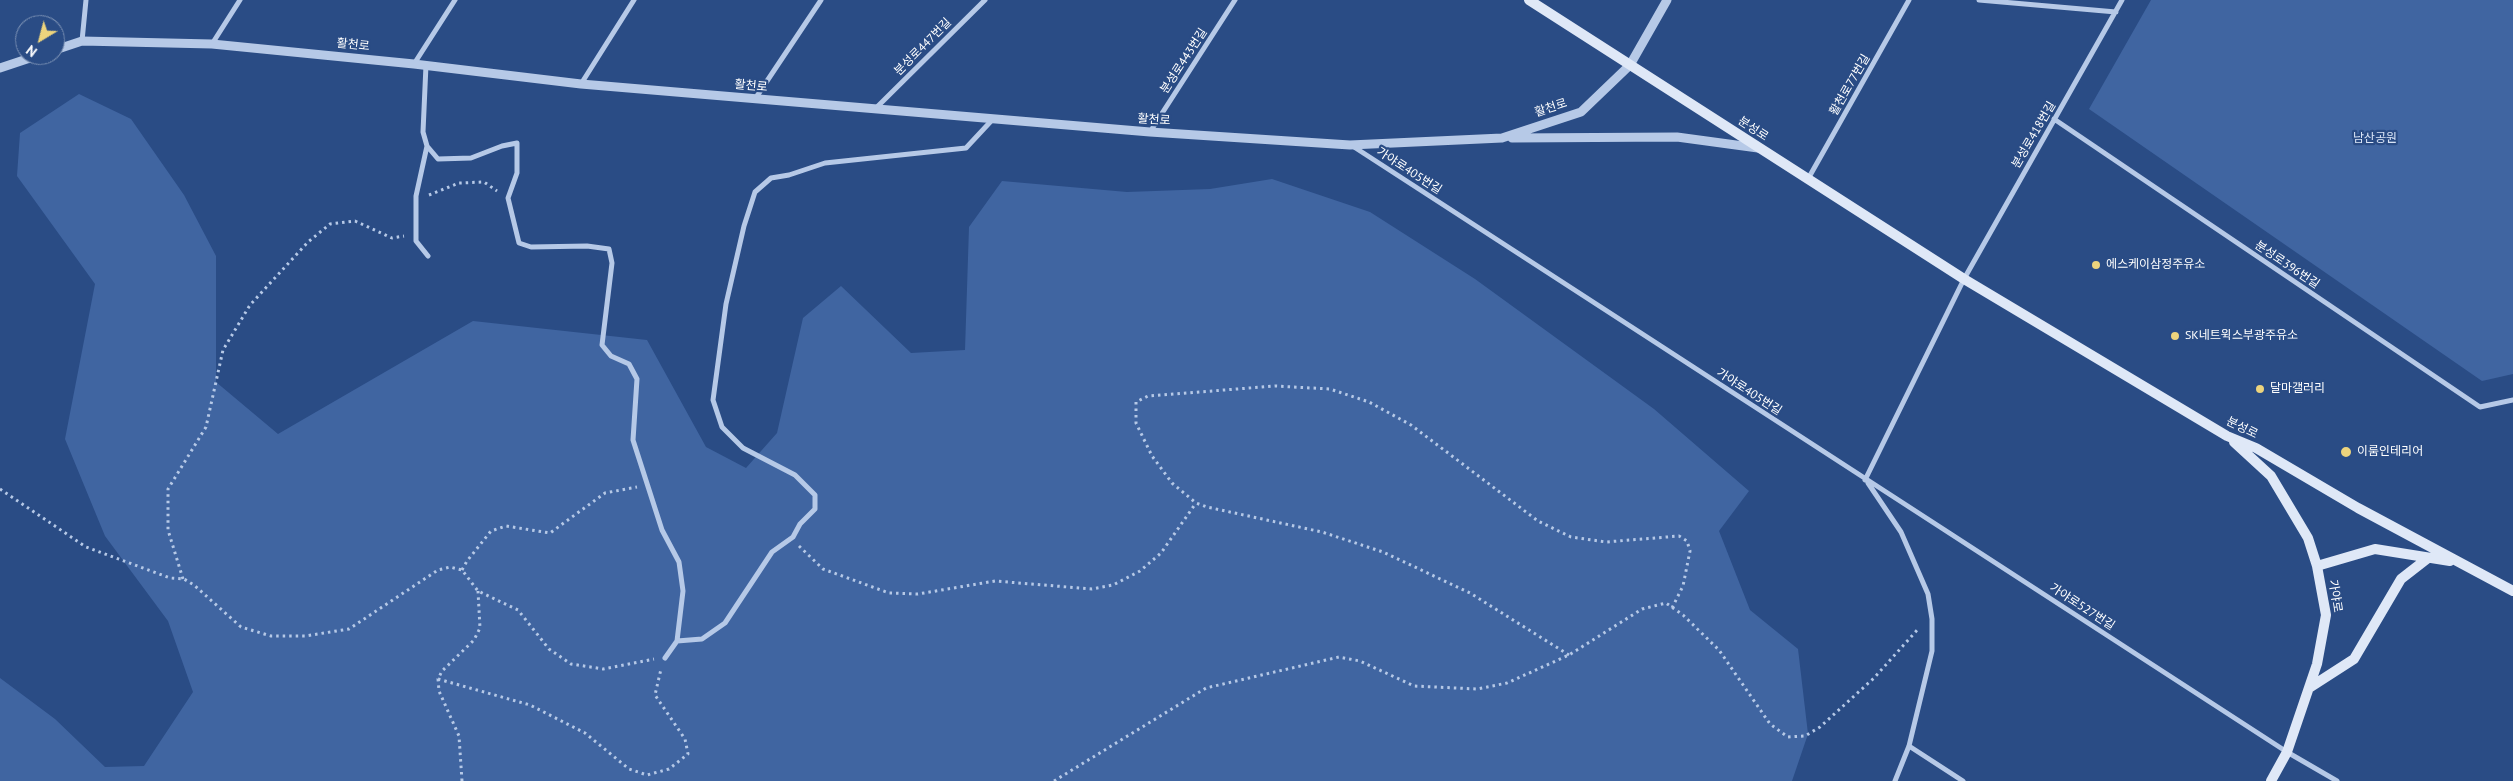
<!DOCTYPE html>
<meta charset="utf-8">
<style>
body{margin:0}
#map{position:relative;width:2513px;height:781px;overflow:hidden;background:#2a4c85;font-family:"PT Sans",sans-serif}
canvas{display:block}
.north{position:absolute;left:15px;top:15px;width:50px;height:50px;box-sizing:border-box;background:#2a4c85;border:1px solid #7f94b6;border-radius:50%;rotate:217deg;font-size:14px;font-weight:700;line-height:20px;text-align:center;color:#fff}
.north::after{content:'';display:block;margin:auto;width:18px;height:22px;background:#edd47d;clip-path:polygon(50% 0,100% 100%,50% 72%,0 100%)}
</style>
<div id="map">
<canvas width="2513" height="781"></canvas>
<div class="north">N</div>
</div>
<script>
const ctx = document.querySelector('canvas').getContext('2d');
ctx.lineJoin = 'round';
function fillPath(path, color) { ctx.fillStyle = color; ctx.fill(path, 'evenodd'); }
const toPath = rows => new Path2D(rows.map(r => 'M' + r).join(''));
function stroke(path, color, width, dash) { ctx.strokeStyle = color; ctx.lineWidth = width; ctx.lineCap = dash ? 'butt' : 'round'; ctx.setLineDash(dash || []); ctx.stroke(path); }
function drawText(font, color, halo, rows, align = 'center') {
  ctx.font = font + ' "PT Sans","Noto Sans KR",sans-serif'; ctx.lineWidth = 4.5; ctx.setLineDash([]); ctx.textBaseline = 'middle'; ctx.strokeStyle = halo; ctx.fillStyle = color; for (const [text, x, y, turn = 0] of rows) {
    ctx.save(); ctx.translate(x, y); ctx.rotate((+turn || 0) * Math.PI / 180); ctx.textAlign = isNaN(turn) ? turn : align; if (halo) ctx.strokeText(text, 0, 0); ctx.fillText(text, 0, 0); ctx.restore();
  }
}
const green = toPath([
 [2151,0,2513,0,2513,374,2482,381,2089,109],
 [79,94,131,119,184,195,216,256,216,382,278,434,473,321,647,340,706,447,746,468,777,433,803,318,841,286,911,353,965,350,969,227,1002,181,1127,192,1210,189,1272,179,1370,212,1475,279,1654,409,1749,491,1719,531,1750,610,1798,649,1808,734,1792,781,0,781,0,678,55,719,105,767,144,766,193,692,168,621,105,536,65,439,95,284,17,176,20,133]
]);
const path = toPath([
 [429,195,459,183,484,182,497,191],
 [0,489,86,547,170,578,184,579,194,585,241,627,271,636,305,636,349,629,438,570,450,567,462,570,478,591,518,610,549,649,571,664,603,669,654,659],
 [799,546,823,569,889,593,918,594,995,581,1092,589,1113,585,1140,571,1161,553,1196,503],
 [462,570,467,561,491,531,506,526,550,533,605,493,637,487],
 [183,579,168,530,168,489,206,427,223,350,250,305,308,242,330,224,355,221,392,238,404,236],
 [1569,655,1470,593,1383,552,1322,532,1207,507,1196,503,1172,483,1152,456,1136,423,1136,402,1148,396,1275,386,1330,389,1369,402,1411,425,1538,521,1571,537,1606,542,1679,536,1687,541,1690,551,1683,586,1672,608],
 [438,679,530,705,585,733,629,769,647,775,669,769,688,754,685,739,655,695,661,669],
 [462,781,459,736,439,691,438,679,442,671,474,640,480,628,478,591],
 [1054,781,1206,688,1339,657,1360,661,1414,686,1477,689,1507,683,1569,655,1642,609,1666,603,1683,615,1719,650,1770,724,1788,737,1805,736,1820,727,1874,678,1919,628]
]);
const minor = toPath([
 [1979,0,2116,12],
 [82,41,86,0],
 [212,44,240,0],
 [414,64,455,0],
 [426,65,423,132,427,146,438,159,471,158,502,146,517,143,517,173,508,198,519,243,531,247,587,246,609,249,612,263,602,345,611,356,629,364,637,379,633,440,662,530,679,562,683,591,677,641,665,658],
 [581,84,634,0],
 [755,99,821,0],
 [876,108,985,0],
 [2054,119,2480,407,2513,400],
 [1150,132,1235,0],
 [1351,145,2287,752,2337,781],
 [427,146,416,196,416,241,428,256],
 [1808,179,1909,0],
 [1865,480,1964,279,2122,0],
 [1868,483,1901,532,1928,594,1932,619,1932,651,1909,746,1895,781],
 [677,641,702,639,725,623,772,552,793,537,800,524,815,509,815,495,795,475,743,448,722,427,713,400,726,304,744,226,755,192,771,178,789,175,825,163,966,148,993,119],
 [1909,746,1963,781]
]);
const tertiary = toPath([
 [55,50,82,41,212,44,414,64,581,84,1150,132,1350,145,1502,138,1581,112,1630,65,1667,0],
 [0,68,39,55],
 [1512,138,1677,137,1758,148]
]);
const secondary = toPath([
 [1529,0,1964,279,2227,436,2256,448,2358,508,2513,591],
 [2234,442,2271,476,2308,538,2317,566,2326,615,2317,664,2287,752,2271,781],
 [2317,566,2375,549,2450,561],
 [2309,688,2354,659,2401,579,2428,558]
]);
const markers = [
 [2096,265,5,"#edd47d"],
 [2175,336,5,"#edd47d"],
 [2260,389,5,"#edd47d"],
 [2346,452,6,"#edd47d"]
];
const streetNames = [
 ["활천로",353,45,6],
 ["분성로447번길",923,47,-45],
 ["분성로443번길",1184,61,-57],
 ["활천로77번길",1850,85,-60],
 ["활천로",751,86,5],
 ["활천로",1551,108,-18],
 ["활천로",1154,120,4],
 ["분성로",1753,129,33],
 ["분성로418번길",2034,135,-60],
 ["가야로405번길",1409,171,33],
 ["분성로396번길",2287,265,34],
 ["가야로405번길",1749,392,33],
 ["분성로",2242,428,26],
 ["가야로",2335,596,81],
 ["가야로527번길",2082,607,33]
];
const parkNames = [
 ["남산공원",2375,139]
];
const poiNames = [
 ["에스케이삼정주유소",2106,265],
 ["SK네트윅스부광주유소",2185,336],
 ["달마갤러리",2270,389],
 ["이룸인테리어",2357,452]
];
fillPath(green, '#4065a1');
stroke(path, '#b6c9e7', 3, [2.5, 4]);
stroke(minor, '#b6c9e7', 5);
stroke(tertiary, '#b6c9e7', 9);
stroke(secondary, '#dfe8f7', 10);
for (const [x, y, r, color] of markers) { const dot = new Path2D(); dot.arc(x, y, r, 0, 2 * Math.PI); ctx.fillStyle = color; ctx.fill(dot); stroke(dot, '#2a4c85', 2); }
drawText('12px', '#fff', '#2a4c85', streetNames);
drawText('12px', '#d9e4f6', '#2a4c85', parkNames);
drawText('12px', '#fff', '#2a4c85', poiNames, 'left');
</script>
